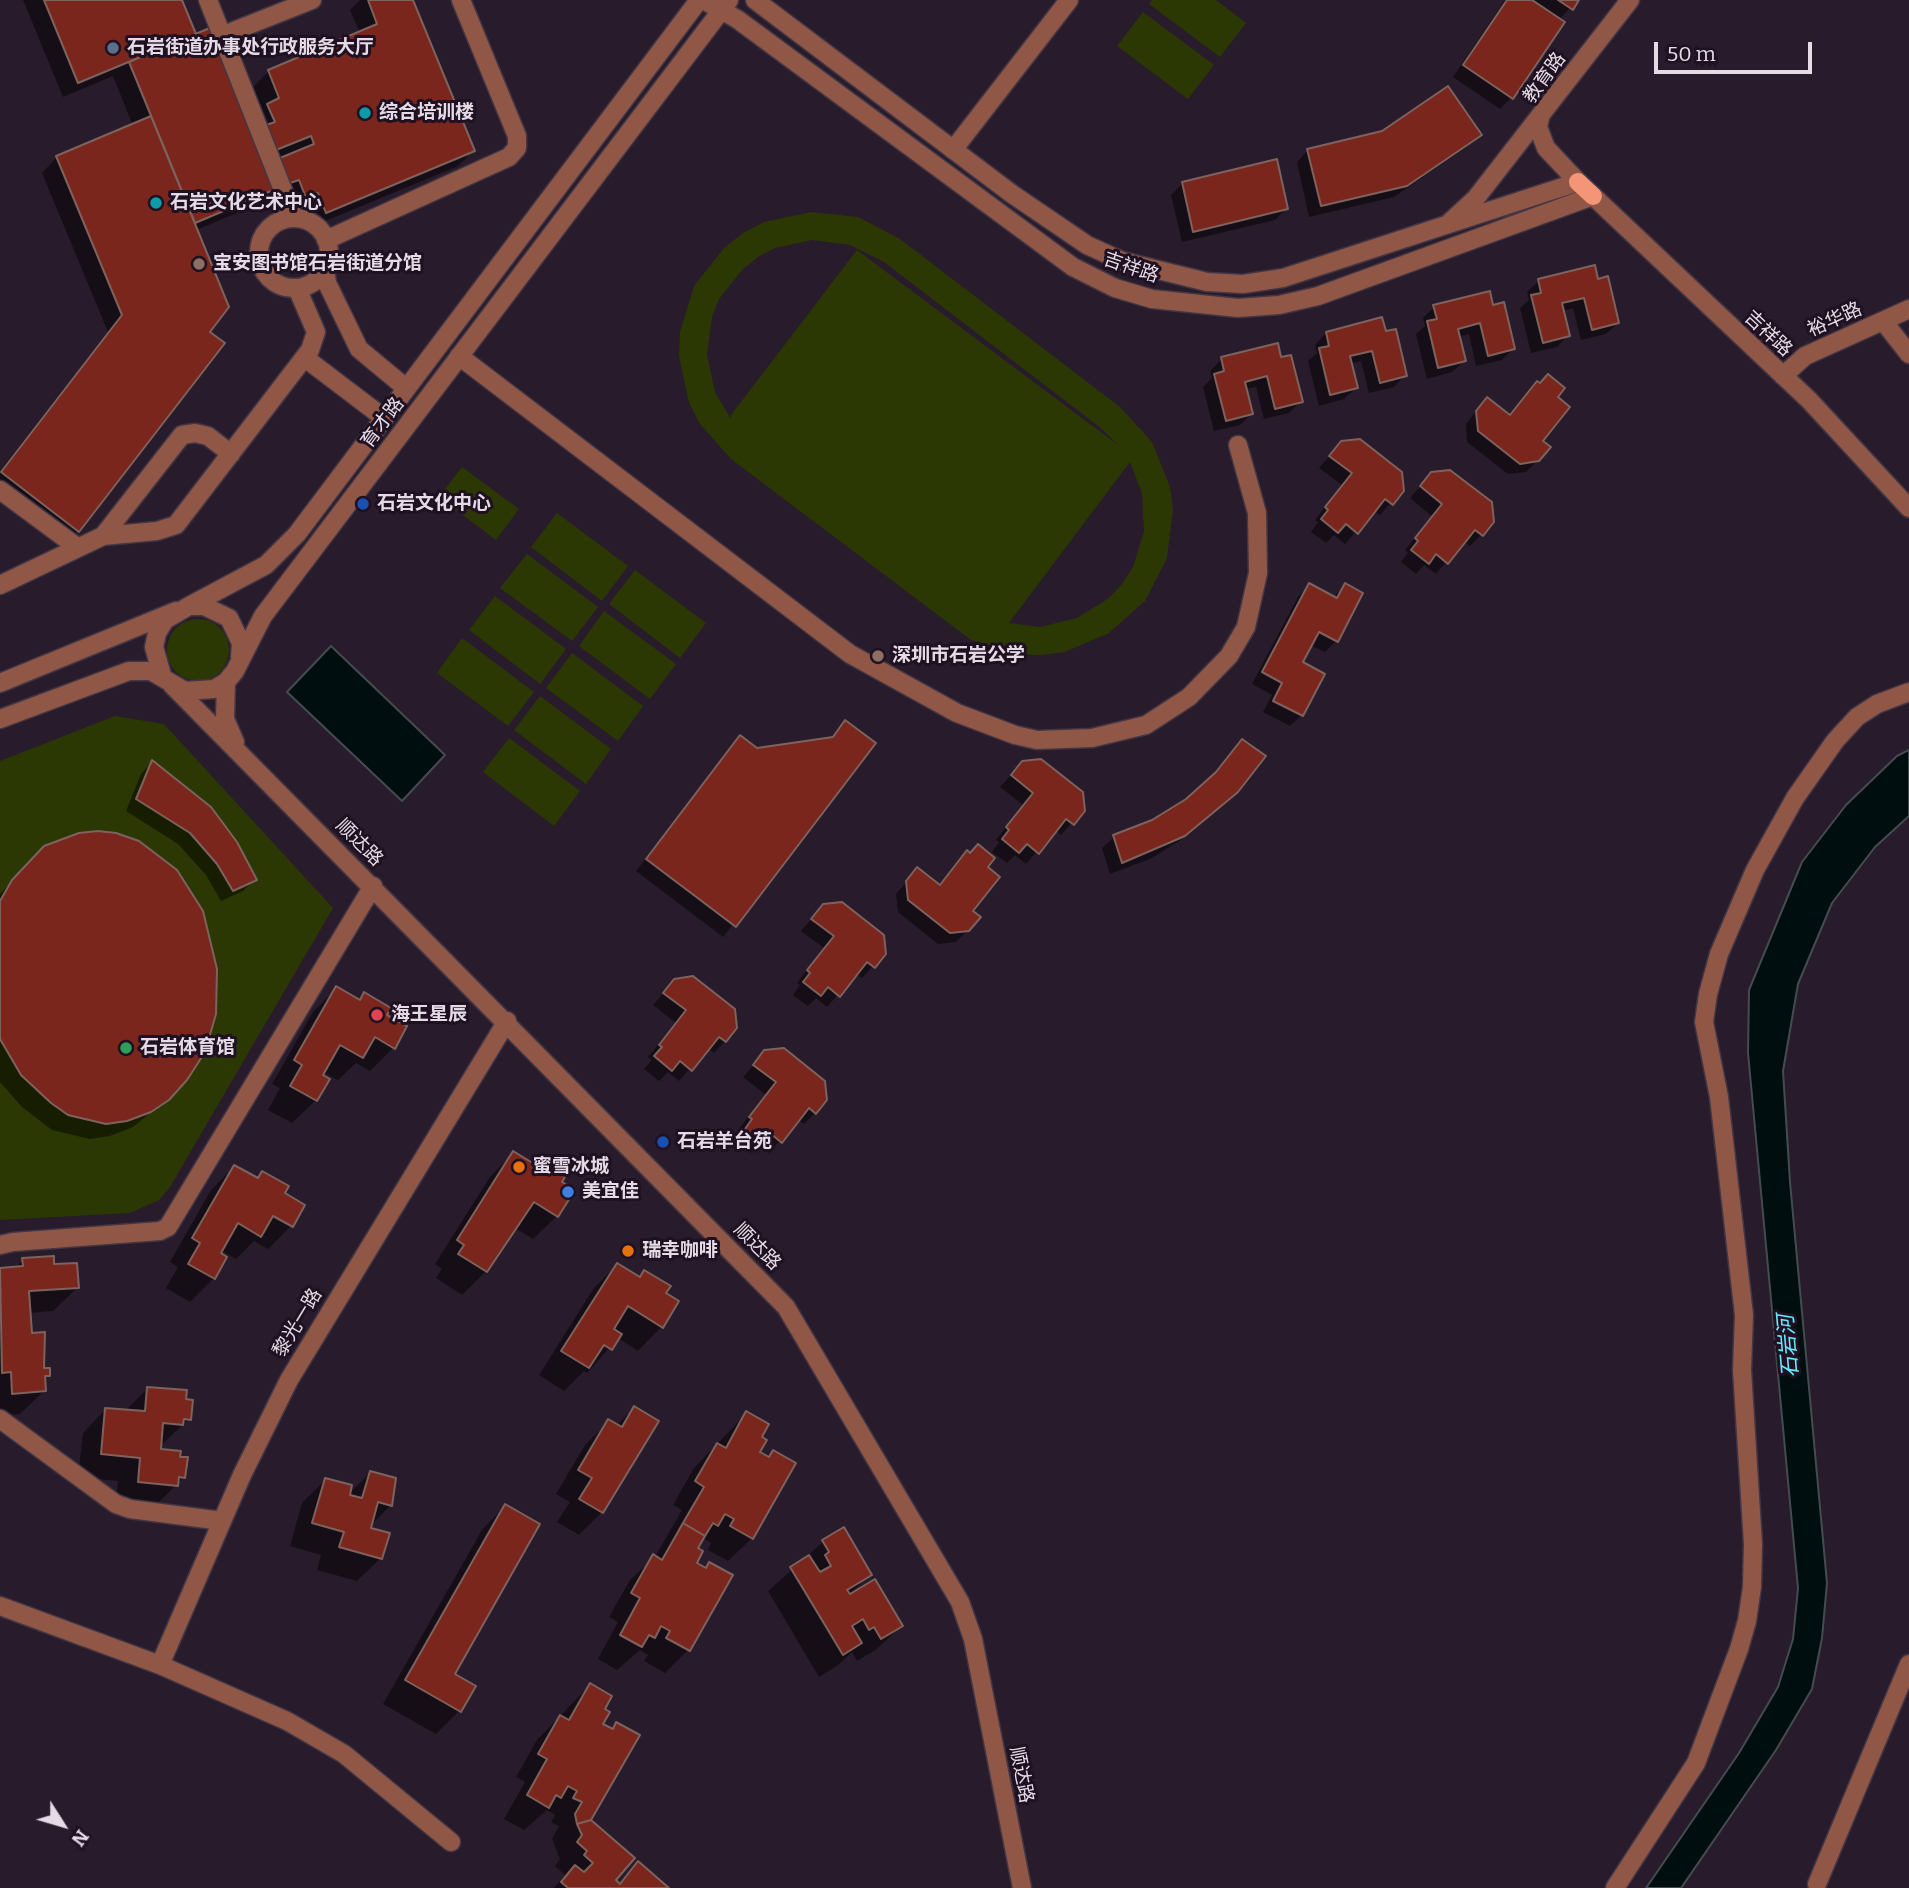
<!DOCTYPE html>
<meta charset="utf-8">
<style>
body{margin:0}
#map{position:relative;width:1909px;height:1888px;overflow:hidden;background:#281b2b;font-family:Bitter,serif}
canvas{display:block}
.north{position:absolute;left:28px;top:1790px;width:70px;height:70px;-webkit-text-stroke:5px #1f1121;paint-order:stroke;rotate:127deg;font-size:19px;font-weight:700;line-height:28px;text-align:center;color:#e5dbe7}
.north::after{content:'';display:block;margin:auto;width:24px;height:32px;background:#e5dbe7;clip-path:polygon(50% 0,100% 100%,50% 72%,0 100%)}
.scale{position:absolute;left:1654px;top:42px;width:158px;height:32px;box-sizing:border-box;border:4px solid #e5dbe7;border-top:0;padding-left:9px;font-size:21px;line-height:24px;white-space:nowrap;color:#e5dbe7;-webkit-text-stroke:5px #1f1121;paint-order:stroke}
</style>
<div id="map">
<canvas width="1909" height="1888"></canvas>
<div class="north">N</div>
<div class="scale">50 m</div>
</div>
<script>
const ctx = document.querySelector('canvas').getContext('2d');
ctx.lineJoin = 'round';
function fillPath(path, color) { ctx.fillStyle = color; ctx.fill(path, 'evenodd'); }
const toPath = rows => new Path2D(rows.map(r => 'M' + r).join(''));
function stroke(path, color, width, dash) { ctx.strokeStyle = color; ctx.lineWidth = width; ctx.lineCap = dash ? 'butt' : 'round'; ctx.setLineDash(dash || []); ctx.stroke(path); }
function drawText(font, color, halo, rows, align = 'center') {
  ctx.font = font + ' Bitter,"Noto Sans SC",serif'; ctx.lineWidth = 6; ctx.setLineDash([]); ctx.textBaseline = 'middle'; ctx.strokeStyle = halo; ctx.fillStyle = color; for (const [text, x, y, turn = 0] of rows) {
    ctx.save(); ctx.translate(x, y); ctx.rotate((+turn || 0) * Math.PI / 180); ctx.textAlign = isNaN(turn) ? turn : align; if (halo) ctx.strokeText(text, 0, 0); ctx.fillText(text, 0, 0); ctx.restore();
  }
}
const green = toPath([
 [1152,0,1216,0,1246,23,1220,57,1149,4],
 [1143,12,1214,65,1188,99,1117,46],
 [811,212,858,217,900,239,1120,407,1152,442,1170,487,1173,510,1167,558,1145,601,1109,633,1065,652,1041,655,1017,654,971,640,731,459,700,424,689,403,679,356,680,332,694,286,724,248,743,233,764,222],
 [812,240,850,245,884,262,1102,429,1118,445,857,250,731,415,731,419,715,392,707,355,712,317,719,299,743,269,758,257,775,248],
 [1130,462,1142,493,1144,531,1133,567,1122,584,1109,598,1077,618,1040,627,1009,623],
 [462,467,519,509,496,540,439,497],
 [557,513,628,566,602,601,531,547],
 [527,554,598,607,572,641,500,588],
 [635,570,706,623,680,658,609,604],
 [495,596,566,649,540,684,469,630],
 [604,611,676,664,650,699,579,646],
 '167 650a31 31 0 1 1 62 0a31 31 0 1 1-62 0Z',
 [462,638,534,692,508,726,437,673],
 [572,653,643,706,618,741,546,688],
 [540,696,611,749,586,784,514,730],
 [115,716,164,724,333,908,170,1187,159,1200,130,1213,0,1220,0,761],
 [509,738,580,791,554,826,483,772]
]);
const water = toPath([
 [331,646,445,755,402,801,287,692,331,646],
 [1909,750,1909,816,1875,847,1832,903,1798,984,1783,1071,1790,1182,1827,1583,1822,1638,1812,1689,1776,1750,1681,1888,1646,1888,1739,1753,1778,1687,1793,1639,1798,1588,1748,1053,1749,990,1802,862,1846,805,1897,756,1909,750]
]);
const shadow = toPath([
 [23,0,180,0,195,36,259,114,263,111,253,87,269,71,360,33,350,10,360,0,411,0,473,151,458,166,311,227,302,207,290,212,283,194,196,230,208,332,78,531,63,546,0,498,0,471,108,332,42,173,57,157,133,126,113,76,63,97],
 [1505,0,1577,0,1559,20,1511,98,1500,109,1453,77],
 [1479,135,1468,146,1394,197,1309,217,1297,162,1308,150],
 [1183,183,1286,209,1275,220,1182,242,1171,195],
 [1539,281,1596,281,1618,323,1606,334,1581,340,1573,308,1562,311,1568,335,1557,347,1531,353,1520,308,1529,300,1527,292],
 [1434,307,1492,307,1513,349,1502,360,1476,366,1469,334,1458,337,1464,361,1452,372,1427,379,1416,334,1425,326,1423,318],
 [1381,319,1405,375,1394,387,1369,393,1361,361,1350,364,1356,388,1344,399,1319,406,1308,361,1317,353,1315,345,1326,333],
 [1222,359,1280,359,1301,401,1289,413,1264,419,1256,387,1245,389,1251,414,1240,425,1214,431,1203,387,1212,378,1210,371],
 [1537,383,1556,398,1541,442,1538,460,1526,472,1508,474,1467,442,1466,424,1476,411,1508,416],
 [1341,443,1402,490,1380,515,1374,511,1345,544,1334,535,1326,543,1311,532,1318,522,1315,520,1342,485,1319,468],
 [1432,473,1481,535,1470,546,1464,541,1436,574,1424,565,1416,574,1401,562,1408,553,1405,550,1432,516,1410,498],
 [1310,585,1333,598,1345,585,1336,641,1325,652,1310,645,1301,663,1302,715,1290,726,1263,712,1272,695,1252,684,1298,597],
 [846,723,873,743,723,937,636,871,740,737,756,749,830,739],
 [1242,741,1237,791,1190,834,1152,858,1110,874,1102,848,1114,837,1152,822,1187,801,1208,782],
 [152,762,254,880,243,891,221,901,206,875,178,844,126,811,141,774],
 [1022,763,1083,810,1061,835,1055,830,1026,864,1015,855,1007,863,992,852,999,842,996,840,1023,805,1000,787],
 [45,848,167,1099,133,1127,110,1136,90,1139,52,1130,22,1107,0,1082,0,894],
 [967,853,985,867,971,911,968,930,956,942,938,944,898,912,896,894,918,869,938,886],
 [823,906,884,954,862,978,856,974,827,1007,816,998,808,1006,793,995,800,985,797,983,824,948,801,931],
 [675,980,725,1041,714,1053,708,1048,679,1081,668,1072,659,1081,644,1069,652,1060,648,1057,676,1023,653,1005],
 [336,989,358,1001,364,995,384,1016,393,1048,370,1071,356,1063,338,1080,323,1072,316,1100,292,1123,268,1110,280,1088,272,1084,313,1012],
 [765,1052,815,1113,804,1124,798,1120,769,1153,758,1144,750,1153,735,1141,742,1132,739,1129,766,1095,743,1077],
 [513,1153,560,1183,557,1216,533,1239,515,1228,486,1271,462,1295,436,1278,442,1269,435,1264,490,1177],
 [234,1167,256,1179,262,1173,291,1226,268,1249,254,1241,236,1259,221,1250,214,1278,190,1302,166,1288,178,1267,170,1262,211,1190],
 [23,1260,52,1266,77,1288,53,1311,29,1313,30,1334,42,1370,48,1375,43,1381,44,1391,20,1414,0,1416,0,1269,15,1268],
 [617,1265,639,1278,645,1272,664,1294,677,1302,661,1327,638,1351,618,1338,587,1373,584,1371,564,1391,539,1375,594,1288],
 [148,1388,184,1401,189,1419,160,1446,159,1451,184,1477,153,1508,115,1505,118,1481,78,1477,83,1433,106,1409,125,1411],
 [634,1408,602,1512,579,1535,557,1522,570,1502,556,1494,585,1445,609,1421,616,1426],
 [747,1413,759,1438,758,1452,767,1458,773,1452,752,1538,728,1561,708,1550,711,1543,703,1538,696,1549,694,1564,704,1570,710,1564,688,1650,665,1673,644,1661,648,1655,640,1650,617,1670,598,1659,618,1622,609,1617,630,1580,655,1557,682,1510,673,1505,694,1468],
 [370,1473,391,1505,369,1527,381,1558,357,1581,317,1570,321,1555,290,1546,302,1503,325,1480,348,1495],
 [505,1506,452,1674,459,1711,436,1734,383,1704,482,1530],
 [823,1542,870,1574,850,1594,901,1626,877,1649,857,1661,852,1652,837,1666,819,1677,768,1591],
 [590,1685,603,1709,601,1724,611,1730,617,1724,589,1821,618,1885,639,1864,667,1888,554,1888,565,1875,555,1866,560,1859,552,1839,559,1826,551,1822,555,1815,547,1810,524,1830,504,1819,525,1782,516,1777,537,1740]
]);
const building = toPath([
 [44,0,182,0,196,34,78,83,44,0],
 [368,0,413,0,475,151,326,213,318,193,306,198,299,180,290,183,280,158,314,144,311,136,276,150,266,125,275,122,267,104,279,98,268,70,377,24,368,0],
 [1507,0,1532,0,1565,22,1513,99,1463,65,1507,0],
 [1558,0,1579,0,1573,10,1558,0],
 [224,22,290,183,195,223,129,62,224,22],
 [1448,86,1482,135,1407,186,1321,206,1307,149,1382,131,1448,86],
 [151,116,229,307,210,332,225,343,79,532,1,472,122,315,56,156,151,116],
 [1277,159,1288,209,1193,232,1182,182,1277,159],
 [1595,265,1598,279,1608,276,1619,323,1592,330,1584,298,1562,303,1570,336,1543,343,1531,295,1541,293,1538,279,1595,265],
 [1490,291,1493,305,1504,302,1515,349,1488,356,1480,323,1458,329,1466,361,1438,368,1427,321,1437,319,1433,305,1490,291],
 [1382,317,1386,331,1396,329,1407,376,1380,383,1372,351,1350,356,1358,388,1330,395,1319,348,1329,346,1326,332,1382,317],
 [1278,343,1281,357,1291,355,1303,402,1275,409,1267,376,1245,382,1253,414,1226,421,1214,374,1224,371,1221,357,1278,343],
 [1548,374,1565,388,1558,397,1570,407,1543,441,1551,447,1539,461,1520,464,1478,431,1476,411,1487,397,1510,415,1537,381,1540,383,1548,374],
 [1360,439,1402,472,1404,491,1393,505,1385,499,1358,534,1346,524,1338,533,1321,519,1328,510,1325,507,1352,473,1329,456,1341,441,1360,439],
 [1450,470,1492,502,1494,522,1483,536,1475,530,1448,564,1436,554,1429,564,1411,550,1418,541,1415,538,1442,504,1420,486,1431,472,1450,470],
 [1309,583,1337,598,1345,583,1363,593,1338,642,1319,632,1303,662,1325,674,1303,716,1273,701,1282,683,1262,672,1309,583],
 [845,720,876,743,736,927,646,859,740,735,757,748,833,737,845,720],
 [1242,739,1266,756,1238,792,1185,836,1122,863,1113,835,1152,820,1186,799,1216,772,1242,739],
 [1041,759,1083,792,1085,811,1074,825,1066,819,1039,854,1027,844,1019,853,1002,839,1009,830,1006,827,1033,793,1011,775,1022,761,1041,759],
 [152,760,211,807,237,842,257,880,233,891,217,864,190,833,136,799,152,760],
 [98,831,116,833,139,841,177,870,203,911,217,969,216,1014,205,1052,187,1080,169,1100,151,1112,127,1121,106,1124,68,1115,51,1103,21,1075,0,1039,0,901,12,880,44,846,79,833,98,831],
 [978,844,995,858,988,867,1000,877,973,911,981,917,969,931,950,933,908,900,906,881,917,867,940,885,967,850,970,853,978,844],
 [842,902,884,935,886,954,875,968,867,962,840,997,828,987,821,996,803,982,810,973,807,970,834,936,811,919,823,904,842,902],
 [693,976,735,1009,737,1028,726,1042,719,1037,692,1071,680,1061,672,1071,654,1056,662,1047,659,1045,686,1010,663,993,674,979,693,976],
 [336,986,360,1000,364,992,391,1008,387,1015,407,1026,395,1049,375,1037,363,1058,340,1045,323,1075,330,1079,317,1101,290,1086,302,1065,294,1060,336,986],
 [784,1048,825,1081,827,1100,816,1114,809,1108,782,1143,770,1133,762,1143,745,1129,752,1119,749,1117,776,1082,753,1065,764,1050,784,1048],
 [513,1151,536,1165,540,1159,566,1175,562,1182,575,1190,558,1217,534,1202,487,1272,458,1254,464,1245,457,1240,513,1151],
 [234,1165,258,1178,262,1171,289,1186,285,1193,305,1205,293,1227,273,1216,261,1237,238,1223,221,1253,227,1257,215,1279,188,1264,200,1243,192,1238,234,1165],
 [54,1256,54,1264,77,1263,79,1288,29,1291,32,1333,45,1332,44,1368,50,1368,50,1376,45,1376,46,1391,12,1394,11,1372,2,1373,0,1268,23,1266,22,1258,54,1256],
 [617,1263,640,1277,644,1270,671,1286,666,1293,679,1301,663,1328,628,1306,614,1329,622,1334,612,1350,604,1345,589,1368,561,1351,617,1263],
 [147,1387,187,1390,186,1399,193,1400,191,1420,184,1419,183,1425,163,1423,161,1449,181,1451,180,1457,188,1457,185,1478,179,1477,178,1486,138,1482,140,1458,101,1454,105,1408,145,1411,147,1387],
 [634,1406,659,1421,603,1513,579,1499,592,1478,578,1470,608,1419,622,1427,634,1406],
 [746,1411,769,1424,762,1437,767,1440,760,1452,769,1457,773,1450,796,1463,753,1539,730,1526,734,1519,725,1514,718,1526,713,1523,705,1536,683,1523,704,1487,695,1481,717,1443,726,1448,746,1411],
 [370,1471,396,1478,392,1506,378,1502,371,1528,390,1533,382,1559,339,1547,344,1532,312,1523,325,1478,352,1485,350,1495,362,1498,370,1471],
 [505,1504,540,1524,455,1674,476,1686,461,1712,405,1680,505,1504],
 [683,1523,705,1536,698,1548,703,1551,697,1563,706,1568,709,1562,733,1575,690,1651,666,1638,670,1631,661,1626,655,1638,649,1635,642,1647,620,1635,640,1598,631,1593,653,1554,662,1560,683,1523],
 [844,1527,872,1575,847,1590,850,1594,875,1579,903,1626,881,1639,874,1627,869,1630,863,1619,852,1626,862,1643,843,1655,790,1567,809,1555,820,1572,831,1566,825,1555,829,1552,822,1540,844,1527],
 [590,1683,612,1696,605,1709,610,1712,603,1724,613,1729,616,1722,640,1735,591,1820,577,1824,575,1814,582,1802,573,1798,577,1791,568,1786,561,1798,556,1795,549,1808,527,1795,547,1759,538,1754,560,1715,569,1720,590,1683],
 [591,1820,635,1858,616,1880,620,1884,638,1861,669,1888,568,1888,561,1882,575,1865,584,1872,593,1863,584,1855,587,1851,577,1842,582,1835,577,1824,591,1820]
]);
const minor = toPath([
 [208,0,294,218],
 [703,0,737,19,1073,267,1115,288,1152,299,1238,308,1279,305,1318,296,1593,196,1809,400,1909,508],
 [755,0,1012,194,1087,245,1122,261,1207,282,1243,284,1283,278,1578,182,1546,148,1538,127,1540,118],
 [221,36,312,0],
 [953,150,1069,0],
 '259 253a35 35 0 1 1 70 0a35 35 0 1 1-70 0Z',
 [1450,222,1476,198,1630,0],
 [326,240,509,157,517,148,517,136,461,0],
 [325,269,327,283,359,349,406,388],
 [1883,321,1909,354],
 [459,356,850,654,957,713,1015,735,1037,740,1092,738,1146,725,1189,697,1229,656,1246,627,1258,573,1257,513,1238,445],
 [305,358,384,418],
 [1783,376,1805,356,1909,309],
 [0,490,77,547],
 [103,536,182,435,195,433,208,436,231,454],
 [0,585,103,536,157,531,176,525,310,350,316,332,297,288],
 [189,606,266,565,297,534,699,0],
 [162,675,154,647,157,633,165,620,189,606,204,606,229,618,241,643,240,657],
 [226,682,225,719,235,742],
 [0,683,176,611],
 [172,685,786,1307,960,1602,973,1639,1022,1888],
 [0,719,129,671,151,671,185,691,214,689,226,682,235,671,263,616,729,0],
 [0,1245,13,1242,160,1231,168,1227,373,886],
 [0,1419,116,1504,130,1509,222,1521],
 [0,1606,160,1665,287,1721,344,1754,451,1842],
 [160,1665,242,1475,289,1380,507,1021],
 [1817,1884,1909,1664],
 [1615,1888,1696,1763,1739,1649,1747,1621,1752,1587,1753,1544,1742,1370,1744,1315,1719,1097,1704,1022,1708,994,1719,954,1755,870,1795,798,1835,741,1857,717,1877,704,1909,692]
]);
const major = toPath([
 [1578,182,1593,196]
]);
const markers = [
 [113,48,7,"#5c6f8a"],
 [365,113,7,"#0f9aa8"],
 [156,203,7,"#0f9aa8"],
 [199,264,7,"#8d6e63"],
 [363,504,7,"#1a4fb4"],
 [878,656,7,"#8d6e63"],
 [377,1015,7,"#e0444e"],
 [126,1048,7,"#2e9e5b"],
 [663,1142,7,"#1a4fb4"],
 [519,1167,7,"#e8710a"],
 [568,1192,7,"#3f7fe0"],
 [628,1251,7,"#e8710a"]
];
const poiNames = [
 ["石岩街道办事处行政服务大厅",127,48],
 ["综合培训楼",379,113],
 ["石岩文化艺术中心",170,203],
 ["宝安图书馆石岩街道分馆",213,264],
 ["石岩文化中心",377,504],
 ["深圳市石岩公学",892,656],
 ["海王星辰",391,1015],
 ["石岩体育馆",140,1048],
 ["石岩羊台苑",677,1142],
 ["蜜雪冰城",533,1167],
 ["美宜佳",582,1192],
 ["瑞幸咖啡",642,1251]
];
const streetNames = [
 ["教育路",1545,78,-54],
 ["吉祥路",1131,268,19],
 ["裕华路",1835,320,-24],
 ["吉祥路",1768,334,43],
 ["育才路",383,423,-53],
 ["顺达路",359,843,45],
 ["顺达路",757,1247,45],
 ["黎光一路",298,1323,-59],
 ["顺达路",1021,1775,79]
];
const waterNames = [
 ["石岩河",1789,1346,-95]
];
fillPath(green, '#2c3803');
fillPath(water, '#010e10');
stroke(water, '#454c50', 2);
fillPath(shadow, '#0007');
fillPath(building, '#7a261c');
stroke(building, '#7d625d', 2);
stroke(minor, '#423645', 21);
stroke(major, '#423645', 21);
stroke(minor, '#905746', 18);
stroke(major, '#f49578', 18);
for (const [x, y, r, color] of markers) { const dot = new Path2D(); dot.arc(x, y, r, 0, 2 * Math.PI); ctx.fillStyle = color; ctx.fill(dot); stroke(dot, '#1f1121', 2.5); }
drawText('bold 19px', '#e5dbe7', '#1f1121', poiNames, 'left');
drawText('19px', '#e5dbe7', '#1f1121', streetNames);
drawText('italic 21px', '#65edfd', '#1f1121', waterNames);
</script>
